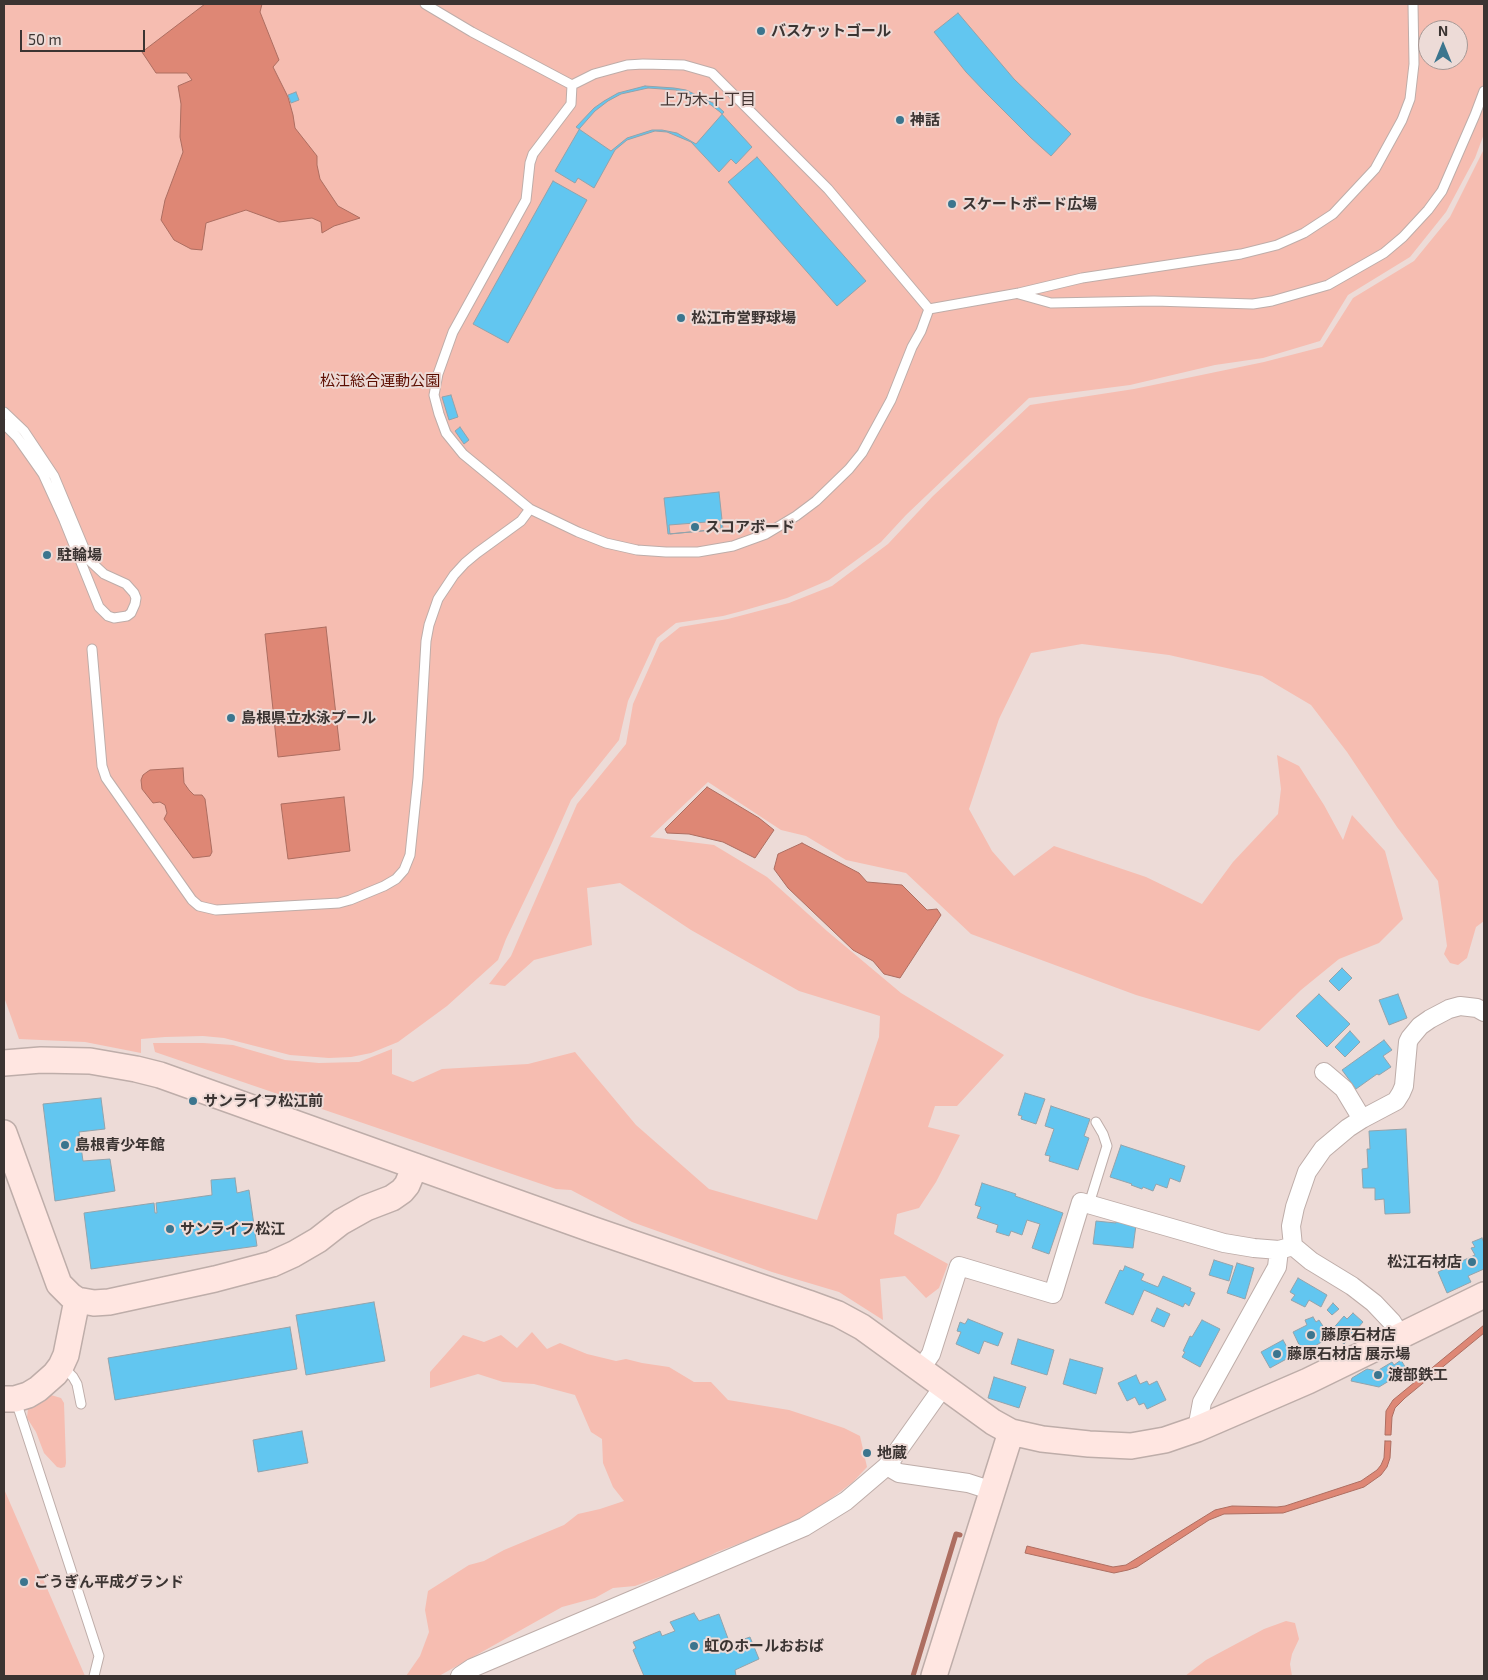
<!DOCTYPE html>
<meta charset="utf-8">
<style>
body{margin:0}
#map{position:relative;width:1488px;height:1680px;overflow:hidden;background:#eddbd7;font-family:"Exo 2",sans-serif}
canvas{display:block}
.frame{position:absolute;inset:0;border:5px solid #3b3432;pointer-events:none}
.north{position:absolute;left:1418px;top:20px;width:50px;height:50px;box-sizing:border-box;background:#eddbd7;border:1px solid #a69895;border-radius:50%;rotate:0deg;font-size:14px;font-weight:700;line-height:20px;text-align:center;color:#3b3432}
.north::after{content:'';display:block;margin:auto;width:18px;height:22px;background:#3b758e;clip-path:polygon(50% 0,100% 100%,50% 72%,0 100%)}
.scale{position:absolute;left:20px;top:30px;width:125px;height:22px;box-sizing:border-box;border:2px solid #3b3432;border-top:0;padding-left:6px;font-size:15px;line-height:18px;white-space:nowrap;color:#3b3432;-webkit-text-stroke:4px #eddbd7;paint-order:stroke}
</style>
<div id="map">
<canvas width="1488" height="1680"></canvas>
<div class="frame"></div>
<div class="north">N</div>
<div class="scale">50 m</div>
</div>
<script>
const ctx = document.querySelector('canvas').getContext('2d');
ctx.lineJoin = 'round';
function fillPath(path, color) { ctx.fillStyle = color; ctx.fill(path, 'evenodd'); }
const toPath = rows => new Path2D(rows.map(r => 'M' + r).join(''));
function stroke(path, color, width, dash) { ctx.strokeStyle = color; ctx.lineWidth = width; ctx.lineCap = dash ? 'butt' : 'round'; ctx.setLineDash(dash || []); ctx.stroke(path); }
function drawText(font, color, halo, rows, align = 'center') {
  ctx.font = font + ' "Exo 2","Noto Sans JP",sans-serif'; ctx.lineWidth = 4; ctx.setLineDash([]); ctx.textBaseline = 'middle'; ctx.strokeStyle = halo; ctx.fillStyle = color; for (const [text, x, y, turn = 0] of rows) {
    ctx.save(); ctx.translate(x, y); ctx.rotate((+turn || 0) * Math.PI / 180); ctx.textAlign = isNaN(turn) ? turn : align; if (halo) ctx.strokeText(text, 0, 0); ctx.fillText(text, 0, 0); ctx.restore();
  }
}
const green = toPath([
 [4,4,1484,4,1484,134,1475,158,1446,212,1410,257,1348,295,1320,341,1263,358,1215,365,1130,385,1029,398,906,515,881,542,829,580,787,598,742,611,723,616,676,623,657,638,628,701,619,740,571,800,551,845,506,939,498,960,447,1006,398,1042,371,1053,351,1057,329,1058,290,1055,224,1038,203,1036,165,1037,141,1039,141,1053,85,1042,19,1039,4,997],
 [1428,30,1458,30,1458,60,1428,60],
 [1484,149,1484,921,1476,927,1467,958,1458,965,1450,963,1444,954,1447,946,1438,881,1397,827,1347,752,1311,705,1262,676,1169,655,1082,644,1031,653,999,719,969,809,992,851,1014,876,1054,846,1146,877,1202,904,1233,862,1278,814,1281,789,1277,755,1299,766,1324,805,1343,840,1352,815,1385,851,1403,919,1379,943,1339,959,1301,990,1259,1031,1136,995,971,934,906,873,846,860,806,836,781,830,708,782,650,837,714,845,767,877,827,931,901,993,1004,1055,957,1106,935,1106,928,1127,960,1135,936,1182,919,1208,897,1214,894,1234,948,1264,939,1288,926,1298,905,1276,880,1279,883,1320,839,1292,772,1272,632,1222,571,1190,556,1189,155,1052,153,1043,203,1043,233,1045,285,1060,319,1063,359,1062,392,1049,392,1074,413,1082,442,1069,528,1064,575,1052,636,1125,709,1189,817,1220,879,1037,880,1016,799,991,691,930,620,883,587,888,592,945,534,960,505,986,489,984,511,956,577,804,626,744,633,704,660,643,680,627,728,619,789,603,832,586,888,544,933,496,1030,405,1134,389,1264,362,1322,347,1353,298,1414,261,1450,217],
 [532,1332,547,1349,560,1343,587,1354,616,1361,626,1359,642,1363,669,1367,694,1382,711,1382,728,1400,789,1410,844,1428,860,1436,867,1467,853,1482,799,1523,767,1533,717,1552,692,1565,635,1586,613,1588,595,1598,562,1607,439,1676,406,1676,420,1656,429,1632,425,1610,428,1591,469,1565,484,1561,504,1550,564,1525,578,1514,600,1509,624,1501,613,1487,603,1463,602,1439,591,1432,575,1395,534,1384,503,1382,478,1374,430,1388,430,1372,463,1335,484,1342,501,1335,517,1348],
 [51,1395,61,1398,64,1403,66,1463,65,1467,61,1468,57,1467,44,1453,36,1432,27,1418,28,1408,32,1404],
 [4,1489,85,1676,4,1676],
 [1286,1621,1295,1623,1299,1639,1292,1654,1290,1664,1292,1676,1185,1676,1206,1660,1264,1629]
]);
const water = toPath([
 [205,4,262,4,260,12,279,60,273,67,288,97,293,115,295,128,317,156,317,165,320,179,338,206,360,218,334,226,322,233,321,222,312,218,279,222,246,210,206,223,202,250,191,249,174,240,161,220,165,200,183,152,180,137,181,104,178,86,192,80,187,73,156,73,142,52,205,4],
 [326,627,340,750,278,757,265,634,326,627],
 [183,768,184,783,189,790,194,795,202,795,205,799,212,852,210,856,193,858,164,819,167,813,165,805,160,802,153,803,142,789,141,780,143,775,147,772,150,770,183,768],
 [707,787,759,818,774,830,755,858,723,842,689,834,667,833,665,829,707,787],
 [344,797,350,851,288,859,281,804,344,797],
 [802,843,859,873,867,882,902,885,927,910,937,909,941,915,900,978,884,974,873,961,853,950,788,888,774,869,778,854,802,843],
 [1484,1325,1484,1333,1405,1398,1395,1408,1392,1417,1391,1435,1385,1435,1386,1411,1393,1400,1484,1325],
 [1385,1441,1391,1441,1390,1458,1387,1467,1381,1475,1364,1487,1283,1513,1224,1514,1209,1520,1137,1567,1128,1570,1114,1573,1105,1571,1025,1553,1027,1546,1113,1567,1126,1565,1215,1510,1232,1506,1277,1507,1285,1506,1361,1481,1377,1470,1381,1465,1384,1458,1385,1441]
]);
const stream = toPath([
 [913,1676,956,1534,960,1535]
]);
const building = toPath([
 [958,13,1014,79,1071,134,1051,156,1030,137,986,93,966,72,934,32,958,13],
 [645,86,674,88,686,90,715,104,724,112,696,144,677,133,662,130,652,130,627,138,611,151,576,127,594,108,604,101,618,93,645,86],
 [648,88,676,90,688,93,711,105,720,112,752,147,736,164,731,159,719,172,691,142,667,132,655,131,627,140,615,150,594,188,578,178,575,183,555,171,580,128,595,111,608,101,621,94,648,88],
 [296,92,299,100,291,103,288,95,296,92],
 [757,157,866,281,837,306,728,182,757,157],
 [553,181,587,200,508,343,473,324,553,181],
 [451,395,458,417,449,420,442,397,451,395],
 [460,427,469,440,464,444,455,431,460,427],
 [719,492,723,529,668,534,664,498,719,492],
 [720,521,721,529,670,534,669,525,720,521],
 [1342,968,1352,978,1339,991,1329,981,1342,968],
 [1319,994,1350,1024,1327,1047,1296,1016,1319,994],
 [1398,994,1407,1018,1389,1025,1379,1000,1398,994],
 [1350,1031,1360,1042,1345,1057,1335,1047,1350,1031],
 [1384,1040,1392,1050,1383,1056,1391,1067,1379,1075,1377,1074,1356,1089,1342,1070,1384,1040],
 [1025,1093,1045,1099,1036,1124,1021,1119,1022,1116,1018,1115,1025,1093],
 [101,1098,105,1129,79,1132,83,1161,110,1159,115,1191,55,1201,43,1104,101,1098],
 [1051,1106,1090,1119,1084,1136,1089,1138,1078,1170,1049,1161,1050,1156,1045,1155,1054,1129,1045,1126,1051,1106],
 [1406,1129,1410,1213,1385,1214,1384,1199,1375,1200,1375,1188,1363,1188,1362,1169,1368,1168,1367,1149,1370,1149,1369,1131,1406,1129],
 [1121,1145,1185,1166,1180,1182,1170,1178,1167,1188,1156,1184,1153,1191,1143,1187,1142,1189,1131,1185,1132,1184,1110,1177,1121,1145],
 [235,1178,237,1193,249,1190,257,1246,91,1269,84,1213,154,1203,155,1213,157,1213,156,1203,212,1195,211,1180,235,1178],
 [982,1183,1016,1194,1015,1196,1063,1213,1049,1254,1032,1248,1040,1224,1027,1220,1022,1235,1011,1231,1009,1236,996,1232,998,1225,977,1218,981,1207,975,1205,982,1183],
 [1116,1220,1136,1225,1133,1248,1093,1244,1096,1221,1116,1223,1116,1220],
 [1482,1238,1484,1243,1484,1269,1468,1276,1471,1282,1447,1293,1438,1272,1475,1255,1471,1248,1475,1247,1472,1242,1482,1238],
 [1214,1260,1233,1266,1229,1281,1209,1275,1214,1260],
 [1237,1263,1254,1268,1245,1299,1227,1293,1237,1263],
 [1125,1266,1144,1274,1141,1280,1158,1287,1163,1276,1191,1288,1190,1291,1195,1293,1189,1306,1185,1303,1183,1307,1144,1290,1133,1315,1105,1303,1120,1270,1123,1271,1125,1266],
 [1298,1278,1327,1295,1321,1307,1309,1300,1305,1307,1291,1300,1295,1295,1290,1292,1298,1278],
 [374,1302,385,1361,306,1375,296,1315,374,1302],
 [1333,1303,1339,1309,1332,1315,1327,1310,1333,1303],
 [1157,1308,1170,1314,1164,1327,1151,1321,1157,1308],
 [1353,1313,1363,1322,1344,1344,1330,1332,1344,1316,1347,1319,1353,1313],
 [1313,1317,1316,1322,1319,1320,1330,1337,1303,1353,1293,1332,1307,1325,1305,1320,1313,1317],
 [968,1319,1003,1333,998,1346,984,1341,979,1354,956,1344,961,1332,957,1331,960,1322,965,1324,968,1319],
 [1202,1320,1220,1329,1200,1367,1182,1357,1185,1352,1183,1351,1190,1336,1192,1337,1202,1320],
 [290,1327,297,1369,115,1400,108,1358,290,1327],
 [1018,1339,1054,1350,1047,1375,1011,1364,1018,1339],
 [1283,1340,1292,1356,1270,1368,1261,1352,1283,1340],
 [1070,1359,1103,1368,1096,1394,1063,1384,1070,1359],
 [1401,1360,1407,1370,1379,1387,1351,1381,1352,1378,1367,1369,1377,1371,1392,1362,1394,1365,1401,1360],
 [1136,1375,1140,1384,1147,1381,1149,1385,1157,1381,1166,1400,1147,1409,1144,1403,1139,1405,1135,1397,1127,1401,1118,1383,1136,1375],
 [994,1377,1026,1387,1019,1408,988,1398,994,1377],
 [302,1431,308,1463,258,1472,253,1440,302,1431],
 [694,1613,699,1621,719,1614,730,1644,750,1637,759,1659,735,1670,736,1676,644,1676,633,1650,636,1648,633,1642,660,1631,662,1636,675,1631,670,1622,694,1613]
]);
const lane = toPath([
 [425,4,472,32,572,85,594,74,627,65,643,64,684,65,712,73,828,189,929,309],
 [572,85,571,104,533,154,530,163,526,200,453,332,438,374,434,395,439,414,446,433,463,454,530,509,578,532,606,543,637,550,666,552,698,552,733,546,766,534,796,516,816,501,849,469,862,453,891,400,912,347,921,331,929,309],
 [1019,294,1051,303,1154,301,1253,304,1272,301,1328,285,1384,253,1403,237,1428,210,1442,191,1475,115,1484,91],
 [929,309,1019,293,1082,278,1241,254,1277,245,1304,233,1333,214,1375,169,1402,120,1410,99,1414,64,1413,4],
 [4,412,24,431,54,476,89,560,104,574,126,584,134,593,136,598,135,604,131,613,127,616,114,618,108,616,99,607,64,520,43,474,17,437,4,424],
 [92,649,102,766,106,778,192,900,199,906,216,910,339,903,350,900,384,886,396,879,404,870,410,855,418,778,426,641,429,625,438,599,454,575,465,563,477,553,521,521,530,509],
 [1089,1204,1107,1146,1103,1134,1096,1122],
 [62,1366,73,1377,77,1384,81,1404],
 [16,1401,99,1656,94,1676]
]);
const street = toPath([
 [1324,1072,1344,1089,1362,1119,1396,1101,1401,1093,1404,1086,1408,1042,1410,1038,1420,1026,1430,1019,1449,1009,1460,1006,1477,1008,1484,1012],
 [1362,1119,1348,1128,1323,1149,1307,1172,1295,1207,1291,1226,1293,1246,1311,1261,1352,1286,1374,1303,1392,1322,1400,1335],
 [920,1370,931,1354,959,1266,1053,1294,1081,1202,1224,1243,1254,1248,1279,1250,1293,1246],
 [1197,1429,1202,1402,1277,1267,1279,1250],
 [887,1466,899,1473,968,1483,993,1491],
 [460,1676,472,1668,804,1527,846,1501,887,1466,943,1387]
]);
const secondary = toPath([
 [4,1063,41,1060,90,1061,136,1069,160,1075,591,1229,808,1303,838,1314,862,1327,993,1422,1011,1432,1042,1439,1089,1444,1131,1446,1165,1440,1197,1429,1308,1381,1484,1295],
 [4,1133,59,1284,71,1296,77,1300,94,1303,109,1302,215,1279,272,1264,294,1254,318,1240,341,1222,366,1208,392,1198,402,1191,407,1185,415,1166],
 [4,1399,15,1399,28,1395,38,1389,55,1374,61,1366,66,1355,77,1300],
 [934,1676,1011,1432]
]);
const markers = [
 [761,31,5,"#3b758e"],
 [900,120,5,"#3b758e"],
 [952,204,5,"#3b758e"],
 [681,318,5,"#3b758e"],
 [695,527,5,"#3b758e"],
 [47,555,5,"#3b758e"],
 [231,718,5,"#3b758e"],
 [193,1101,5,"#3b758e"],
 [65,1145,5,"#3b758e"],
 [170,1229,5,"#3b758e"],
 [1472,1262,5,"#3b758e"],
 [1311,1335,5,"#3b758e"],
 [1277,1354,5,"#3b758e"],
 [1378,1375,5,"#3b758e"],
 [867,1453,5,"#3b758e"],
 [24,1582,5,"#3b758e"],
 [694,1646,5,"#3b758e"]
];
const poiNames = [
 ["バスケットゴール",771,31],
 ["神話",910,120],
 ["スケートボード広場",962,204],
 ["松江市営野球場",691,318],
 ["スコアボード",705,527],
 ["駐輪場",57,555],
 ["島根県立水泳プール",241,718],
 ["サンライフ松江前",203,1101],
 ["島根青少年館",75,1145],
 ["サンライフ松江",180,1229],
 ["松江石材店",1462,1262,"right"],
 ["藤原石材店",1321,1335],
 ["藤原石材店 展示場",1287,1354],
 ["渡部鉄工",1388,1375],
 ["地蔵",877,1453],
 ["ごうぎん平成グランド",34,1582],
 ["虹のホールおおば",704,1646]
];
const parkNames = [
 ["松江総合運動公園",380,381]
];
const neighbourhoodNames = [
 ["上乃木十丁目",708,100]
];
fillPath(green, '#f6bdb1');
fillPath(water, '#de8775');
stroke(water, '#ad6e61', 1);
stroke(stream, '#ad6e61', 5);
fillPath(building, '#62c6f0');
stroke(building, '#93a3ab', 1);
stroke(lane, '#beada9', 11);
stroke(street, '#beada9', 20);
stroke(secondary, '#beada9', 28);
stroke(lane, '#fff', 9);
stroke(street, '#fff', 18);
stroke(secondary, '#ffe6e1', 25);
for (const [x, y, r, color] of markers) { const dot = new Path2D(); dot.arc(x, y, r, 0, 2 * Math.PI); ctx.fillStyle = color; ctx.fill(dot); stroke(dot, '#eddbd7', 2); }
drawText('bold 15px', '#3b3432', '#eddbd7', poiNames, 'left');
drawText('15px', '#5d0f03', '#eddbd7', parkNames);
drawText('16px', '#443633', '#eddbd7', neighbourhoodNames);
</script>
